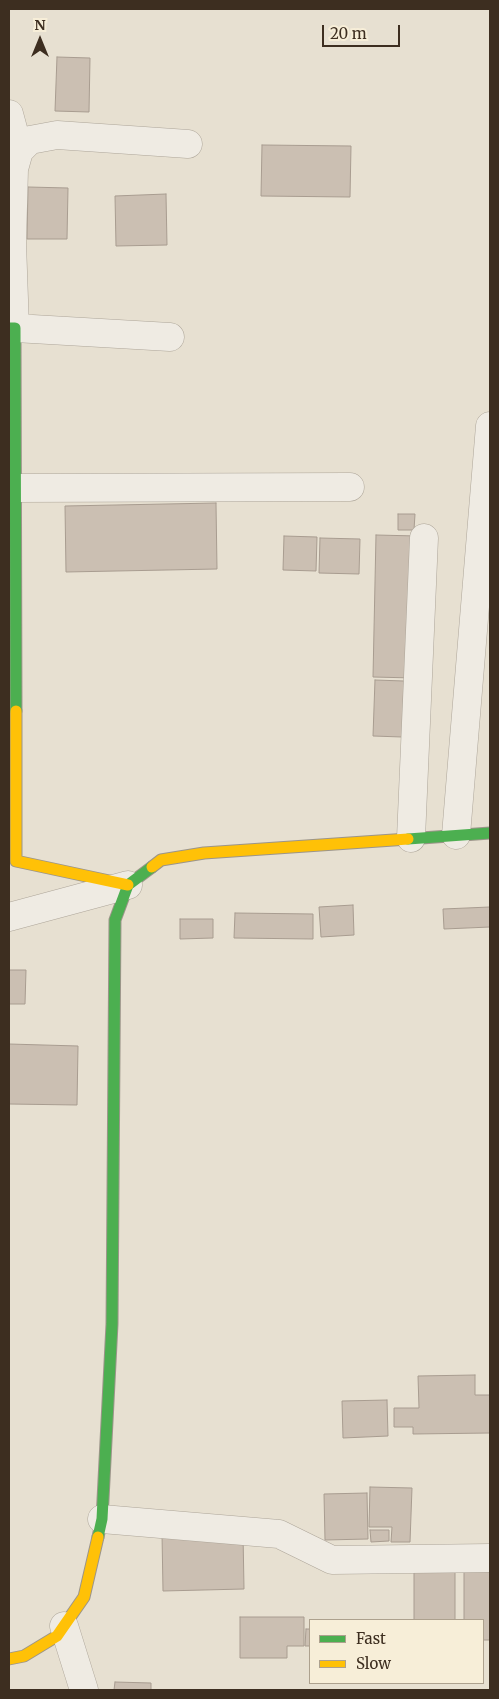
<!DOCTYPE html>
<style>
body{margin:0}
#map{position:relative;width:499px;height:1699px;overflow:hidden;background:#e7e0d1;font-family:Merriweather,serif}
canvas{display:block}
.frame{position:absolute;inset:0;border:10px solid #3d2e20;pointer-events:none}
.legend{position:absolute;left:309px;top:1619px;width:175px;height:65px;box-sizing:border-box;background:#f7eed8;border:1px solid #ada18e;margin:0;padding:6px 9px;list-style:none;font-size:15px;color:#3d2e20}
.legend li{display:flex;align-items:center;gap:10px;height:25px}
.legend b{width:25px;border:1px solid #ada18e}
.north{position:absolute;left:15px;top:15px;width:50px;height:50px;-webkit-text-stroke:4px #f7eed8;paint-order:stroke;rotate:0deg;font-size:14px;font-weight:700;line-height:20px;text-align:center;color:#3d2e20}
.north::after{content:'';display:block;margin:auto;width:18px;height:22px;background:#3d2e20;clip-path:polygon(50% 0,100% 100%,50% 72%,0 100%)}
.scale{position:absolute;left:322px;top:25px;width:78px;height:22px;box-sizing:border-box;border:2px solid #3d2e20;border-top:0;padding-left:6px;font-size:15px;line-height:18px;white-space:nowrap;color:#3d2e20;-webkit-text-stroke:4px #f7eed8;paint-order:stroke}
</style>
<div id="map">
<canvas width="499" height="1699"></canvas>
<div class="frame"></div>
<ul class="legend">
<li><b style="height:6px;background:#4caf50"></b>Fast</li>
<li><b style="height:6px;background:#ffc107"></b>Slow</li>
</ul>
<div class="north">N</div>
<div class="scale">20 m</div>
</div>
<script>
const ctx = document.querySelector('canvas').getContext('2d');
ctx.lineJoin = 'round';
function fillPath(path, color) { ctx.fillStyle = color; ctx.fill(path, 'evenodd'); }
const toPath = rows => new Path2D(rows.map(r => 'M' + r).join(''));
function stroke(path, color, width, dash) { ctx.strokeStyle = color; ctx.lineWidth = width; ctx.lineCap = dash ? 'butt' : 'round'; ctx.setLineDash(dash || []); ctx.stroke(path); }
const building = toPath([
 [57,57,90,58,89,112,55,111,57,57],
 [262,145,351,146,350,197,261,196,262,145],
 [28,187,68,188,67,239,27,239,28,187],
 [166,194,167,245,116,246,115,196,166,194],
 [216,503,217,569,66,572,65,506,216,503],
 [398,514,415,514,414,530,398,530,398,514],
 [376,535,417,536,414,678,373,677,376,535],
 [284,536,317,537,316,571,283,570,284,536],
 [320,538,360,539,359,574,319,573,320,538],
 [375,680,404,681,402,737,373,736,375,680],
 [353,905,354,935,321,937,319,907,353,905],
 [490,907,490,927,444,929,443,909,490,907],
 [235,913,313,914,313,939,234,938,235,913],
 [180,919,213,919,213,938,180,939,180,919],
 [9,970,26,970,25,1004,9,1004,9,970],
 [9,1044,78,1046,77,1105,9,1104,9,1044],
 [475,1375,475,1395,490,1395,490,1433,413,1434,413,1427,394,1427,394,1408,419,1408,418,1376,475,1375],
 [387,1400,388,1436,343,1438,342,1401,387,1400],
 [370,1487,412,1488,410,1542,391,1542,392,1527,369,1527,370,1487],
 [367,1493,368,1539,325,1540,324,1494,367,1493],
 [370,1530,389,1530,389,1541,371,1542,370,1530],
 [243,1533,244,1589,163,1591,162,1534,243,1533],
 [414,1567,455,1567,455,1620,414,1620,414,1567],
 [464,1568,490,1568,490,1640,483,1640,483,1620,464,1620,464,1568],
 [240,1617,304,1617,304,1646,287,1646,287,1658,240,1658,240,1617],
 [306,1629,310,1629,310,1646,305,1646,306,1629],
 [115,1682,151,1683,151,1690,114,1690,115,1682]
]);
const street = toPath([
 [9,114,19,151],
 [170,337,15,328,12,243,14,169,19,151,30,140,57,135,188,144],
 [14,488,350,487],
 [456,835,490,426],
 [411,838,424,538],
 [9,917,128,885],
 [102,1519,279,1534,332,1560,490,1558],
 [64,1626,84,1690]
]);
const fast = toPath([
 [9,328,15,328,16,711],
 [408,839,490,833],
 [98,1537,102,1519,112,1324,115,920,128,885,152,867]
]);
const slow = toPath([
 [16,711,16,861,128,885],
 [152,867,161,860,204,853,408,839],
 [9,1659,24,1656,57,1636,84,1597,98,1537]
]);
fillPath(building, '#cbbfb2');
stroke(building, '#a89c90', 1);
stroke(street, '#ada599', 29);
stroke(fast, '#9c958a', 13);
stroke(slow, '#9c958a', 13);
stroke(street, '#efebe3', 28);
stroke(fast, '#4caf50', 11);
stroke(slow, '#ffc107', 11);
</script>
